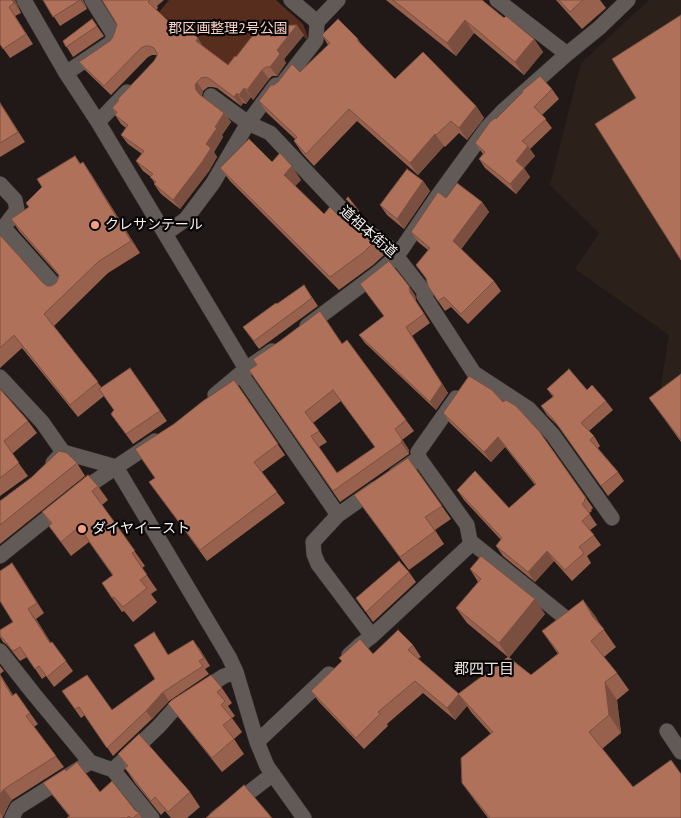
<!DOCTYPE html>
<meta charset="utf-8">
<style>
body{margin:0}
canvas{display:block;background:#201917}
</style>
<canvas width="681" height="818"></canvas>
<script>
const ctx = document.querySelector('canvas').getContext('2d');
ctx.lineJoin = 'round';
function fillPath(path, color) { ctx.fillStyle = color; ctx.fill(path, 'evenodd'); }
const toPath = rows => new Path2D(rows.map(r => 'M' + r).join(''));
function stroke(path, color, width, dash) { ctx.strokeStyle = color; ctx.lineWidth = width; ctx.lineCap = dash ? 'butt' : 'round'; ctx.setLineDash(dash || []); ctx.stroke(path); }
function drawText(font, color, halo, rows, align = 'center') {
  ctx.font = font + ' "PT Sans","Noto Sans JP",sans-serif'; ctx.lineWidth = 4.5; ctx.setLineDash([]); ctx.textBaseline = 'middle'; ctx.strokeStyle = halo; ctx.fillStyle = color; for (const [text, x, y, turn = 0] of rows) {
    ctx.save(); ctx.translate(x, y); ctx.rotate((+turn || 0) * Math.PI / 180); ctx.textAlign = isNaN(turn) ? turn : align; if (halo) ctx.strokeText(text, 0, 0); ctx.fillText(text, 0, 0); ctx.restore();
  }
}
const built = toPath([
 [649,0,681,0,681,380,660,392,669,335,575,269,599,233,550,185,581,63]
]);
const green = toPath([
 [169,0,276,0,303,24,308,37,306,39,297,31,233,71,159,12]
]);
const minor = toPath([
 [24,0,66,73,98,122,246,369],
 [291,0,317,22],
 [338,0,317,22,316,40,279,88,276,85,248,123,270,133,354,222,390,248,426,294,424,296,474,373,529,409,553,435,612,518],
 [497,0,567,54],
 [66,73,111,43,114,35,92,0],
 [98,122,127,92],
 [0,184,15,200,17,210,0,232],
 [4,228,58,289],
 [165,234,186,219,213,183,248,123,211,96],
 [307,326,379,272,397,256,437,197,487,128,504,110,567,54,599,28,628,0],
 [241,374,338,515],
 [0,377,42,422,63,452],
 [215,395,246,369,272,351],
 [53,463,63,452,116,467,229,657,236,672,257,742,267,766,304,818],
 [396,474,419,458],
 [79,492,155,441],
 [470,541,563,616],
 [0,556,61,507],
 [372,636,470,545,470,541,467,525,419,458,418,452,456,398],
 [0,651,33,693,90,762,17,808,12,818],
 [349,655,360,645,372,636,318,564,314,554,313,542,338,515,375,489],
 [667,731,681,752],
 [257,742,329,674],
 [90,762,113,770,152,818],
 [113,770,159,726,176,707,224,676,236,672],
 [216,818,273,774]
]);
const wall = toPath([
 [0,0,15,0,21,13,15,16,33,44,10,58,0,44],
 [43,0,83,0,87,9,60,26],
 [102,0,164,0,157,6,158,8,156,10,176,28,182,31,228,65,236,57,304,35,284,59,286,63,277,76,272,76,269,79,253,100,251,97,246,104,243,103,241,106,217,88,212,87,208,87,203,91,202,96,224,113,231,122,222,135,223,137,214,152,217,157,209,171,180,209,161,194,154,184,155,184,151,177,143,171,136,161,142,154,128,144,121,135,126,128,121,124,115,115,116,114,112,108,154,61,157,55,152,55,148,57,111,95,86,71,79,62,110,41,113,37,117,25,115,21],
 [386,0,482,0,504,18,534,39,543,52,524,75,474,33,456,56],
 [556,0,600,0,606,8,582,29],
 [92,19,104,36,73,57,63,41],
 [322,35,358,39,363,47,395,79,476,106,484,118,467,140,459,133,445,147,444,146,418,175,357,121,314,166,302,153,294,141,295,139,267,113,259,101,274,85,300,72,328,45],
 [552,89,559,99,542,115,552,128,530,149,535,156,524,168,530,177,516,194,485,168,479,159,483,154,475,143,496,119],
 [0,103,25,142,0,157],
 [75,156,80,163,91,174,140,253,108,273,54,326,102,388,130,368,167,421,133,444,111,414,114,410,104,396,78,417,22,348,0,368,0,235,43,283,47,286,51,286,56,283,58,279,59,276,19,231,11,219,29,207],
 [272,162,301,180,295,186,324,214,339,216,374,242,384,255,373,265,339,290,230,181,220,168],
 [423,181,430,191,404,229,387,215,380,205],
 [348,197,362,216,350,204,346,199],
 [446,198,482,202,489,212,461,249,494,281,501,291,468,324,451,307,445,311,438,301,427,280,416,265,428,250,418,242,411,232],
 [304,285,318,306,259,349,243,327],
 [415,295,416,301,430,323,412,336,448,393,436,410,365,343,359,335],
 [320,311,342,344,406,420,414,431,402,440,409,450,409,454,340,502,249,370,257,365,280,341],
 [341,401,375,447,337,473,319,447,327,442,313,423],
 [681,374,681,442,649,398],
 [234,380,285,455,262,472,285,503,207,561,149,482,155,478,174,424],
 [0,389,28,421,37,433,12,454,28,476,0,496],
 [547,389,587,390,606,401,613,410,589,431,594,436,600,446,598,448,618,472,624,481,608,496,561,429,547,415,541,406,553,397],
 [503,402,539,431,593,508,591,510,592,511,589,513,597,525,590,530,601,545,587,556,591,563,572,581,554,561,535,582,503,556,496,546,501,540,464,500,457,490,509,508,535,485,505,447,491,462,450,423,443,413],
 [408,458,451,519,435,530,444,544,409,570,364,509],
 [77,463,85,476,0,544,0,501],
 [98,486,108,500,102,505,145,566,142,568,157,590,151,594,157,602,133,622,124,611,122,612,112,598,113,576,89,542,71,556,49,526,51,524,42,512],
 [12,563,44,613,36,619,51,643,52,642,73,671,54,687,46,676,42,679,27,657,20,661,7,645,3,642,0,637,0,630,13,622],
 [470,569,545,614,509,657,531,675,558,654,542,631,583,600,616,647,604,657,617,673,629,690,617,700,621,733,602,749,633,787,681,818,488,818,475,801,462,783,491,734,471,712,467,706,455,720,423,693,387,724,388,726,364,749,319,702,311,691,373,654,413,645,421,657,418,659,459,694,508,657,467,623,456,608,478,582],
 [409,572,416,582,373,622,356,598],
 [154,632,168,655,199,648,210,666,205,669,209,674,169,701,152,719,113,756,85,715,81,718,62,691,112,710,155,679],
 [0,666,4,671,0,674,13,695,30,713,38,724,34,727,64,767,12,800,9,804,3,817,2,818,0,818],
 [222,688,232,703,228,706,235,716,232,718,242,732,234,739,244,754,222,772,179,718,168,704],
 [118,754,190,792,200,807,187,818,171,818,165,811,161,815,135,783,125,768,127,767],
 [66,771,100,792,135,810,139,813,142,818,67,818,69,816,53,796,43,783]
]);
const shadedWall = toPath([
 [12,0,15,0,21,13,14,3],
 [80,0,83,0,87,9],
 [465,20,474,33,456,56,447,43],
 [297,25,304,35,284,59,286,63,277,76,270,67,277,50],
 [198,38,204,48,196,41],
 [534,39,543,52,524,75,515,62],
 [262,70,269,79,253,100,247,90],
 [197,82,203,91,202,95,202,99,196,90,195,85],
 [244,88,251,97,246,104,239,95],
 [237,93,243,103,241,106,234,97],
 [0,103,7,113,25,142,18,132],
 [476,106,484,118,467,140,459,128],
 [224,113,231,122,222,135,223,137,214,152,217,157,209,171,180,209,173,200],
 [435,134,444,146,418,175,410,163],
 [528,146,535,156,524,168,530,177,516,194,510,184,516,161],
 [83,162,91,174,140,253,131,241],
 [292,166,301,180,293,188,284,175],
 [423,181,430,191,404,229,397,219],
 [482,202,489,212,460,251,453,241],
 [409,286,415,295,416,301,430,323,410,292],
 [406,327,448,393,436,410,430,402],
 [498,437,505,447,491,462,484,452],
 [402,439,409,450,409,454,401,443],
 [547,551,554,561,535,582,528,572],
 [12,563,19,573,44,613,37,603],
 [535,599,545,614,509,658,499,643],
 [583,600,596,617,603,630,593,617],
 [28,609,36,619,57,653,50,643],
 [193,640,199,648,210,666,204,658],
 [0,674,20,707,12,696,0,675],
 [605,682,617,700,621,733,609,715],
 [163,692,169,701,152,719,146,711],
 [459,694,467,706,455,720,447,708],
 [4,789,12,800,9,804,3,817,0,813,0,794]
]);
const building = toPath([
 [0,0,12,0,14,3,9,7,26,34,3,49,0,44,0,0],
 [43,0,80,0,53,17,43,0],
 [102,0,150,0,148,2,176,28,177,26,182,31,186,28,198,38,196,41,228,65,235,56,236,57,260,26,297,25,277,50,280,54,270,67,266,67,262,70,247,90,244,88,239,95,237,93,234,97,210,79,206,77,201,78,197,82,195,85,196,90,199,94,224,113,215,127,217,128,206,144,211,148,202,162,173,200,154,184,156,182,150,177,153,174,136,161,144,151,121,135,128,125,115,115,117,112,112,108,119,100,118,99,154,61,157,56,157,53,154,48,149,46,145,46,141,48,104,86,79,62,110,41,113,37,117,25,115,21,102,0],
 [393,0,482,0,504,18,506,16,534,39,515,62,465,20,447,43,393,0],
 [559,0,583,0,570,12,559,0],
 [681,15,681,260,595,124,636,98,612,59,681,15],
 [92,19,97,26,66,47,63,41,92,19],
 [338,19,358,39,357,40,395,79,423,52,476,106,459,128,451,121,436,135,435,134,410,163,349,109,306,154,294,141,297,137,259,101,271,85,274,85,278,82,292,64,300,72,330,43,322,35,338,19],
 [540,76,552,89,534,107,546,119,522,141,528,146,516,161,524,168,510,184,479,159,485,152,475,143,490,122,495,118,496,119,523,92,522,91,540,76],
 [0,103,18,132,0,143,0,103],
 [249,139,272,162,280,153,292,166,284,175,324,214,330,207,339,216,374,242,364,252,330,277,220,168,249,139],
 [75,156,80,164,83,162,131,241,99,261,44,314,98,382,70,405,14,335,0,348,0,235,43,283,47,286,51,286,56,283,58,279,59,275,56,271,11,219,29,207,26,203,42,187,37,179,75,156],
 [407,169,423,181,397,219,380,205,407,169],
 [457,183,482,202,453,241,494,281,461,314,444,297,438,301,428,286,426,278,416,265,430,248,411,232,438,192,446,198,457,183],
 [348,197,359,211,346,199,348,197],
 [389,261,409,286,410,292,424,314,406,327,442,384,430,402,359,335,384,316,360,284,389,261],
 [304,285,312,298,254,341,243,327,276,303,277,304,304,285],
 [320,311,342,344,347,340,406,420,395,429,402,439,401,443,333,491,249,370,257,365,253,359,280,341,320,311],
 [333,390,375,447,337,473,311,436,319,431,305,412,333,390],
 [130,368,160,411,126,434,111,414,114,410,99,389,130,368],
 [569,369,587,390,592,385,606,401,581,423,594,436,590,440,618,472,601,486,554,420,541,406,554,396,547,389,569,369],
 [681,374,681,440,649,398,681,374],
 [469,376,492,390,503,402,506,400,516,406,539,431,586,498,584,500,585,501,582,504,590,514,582,521,594,535,579,547,584,553,565,570,547,551,528,572,496,546,502,538,457,490,475,471,509,508,536,484,498,437,484,452,443,413,469,376],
 [234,380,278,444,254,462,277,492,200,550,149,482,155,478,135,449,174,424,203,401,234,380],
 [0,389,28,421,4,441,19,463,0,478,0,389],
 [59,451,67,453,77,463,0,525,0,501,32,477,59,451],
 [408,458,442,506,425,517,435,531,400,557,354,495,408,458],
 [88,475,98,486,92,491,135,551,132,553,147,575,140,580,147,588,123,607,114,597,112,598,102,583,113,575,79,527,61,542,49,526,52,523,42,512,88,475],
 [481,556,535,599,499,643,456,608,481,579,470,569,481,556],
 [399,561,409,572,366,612,356,598,399,561],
 [12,563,37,603,28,609,50,643,52,642,66,661,47,677,39,666,35,669,20,647,13,651,0,635,0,630,13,622,0,601,0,571,12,563],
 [583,600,593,617,604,629,591,641,617,673,605,682,609,715,589,732,633,787,671,760,681,774,681,818,490,818,462,783,461,758,493,732,458,694,508,657,531,675,559,653,542,631,583,600],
 [398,630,413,645,408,650,459,694,447,708,415,681,378,712,380,714,356,738,311,691,342,661,339,658,360,639,373,654,398,630],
 [154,632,168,655,193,640,204,658,199,661,203,666,163,692,146,711,107,748,79,707,75,709,62,691,87,675,112,710,155,679,134,645,154,632],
 [0,675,12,696,16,693,30,713,26,716,56,756,4,789,0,794,0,675],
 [211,675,222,688,217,692,225,701,221,705,232,718,223,725,234,739,212,758,168,704,172,700,211,675],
 [139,734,190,792,168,812,155,797,151,801,125,768,128,766,118,754,139,734],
 [77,762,100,792,112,781,135,810,139,813,133,818,131,818,129,816,127,818,67,818,70,816,43,783,65,769,66,771,77,762],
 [244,785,272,818,206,818,244,785]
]);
const markers = [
 [95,225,5,"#f3a082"],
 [82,529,5,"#f3a082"]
];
const parkNames = [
 ["郡区画整理2号公園",228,29]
];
const poiNames = [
 ["クレサンテール",105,225],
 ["ダイヤイースト",92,529]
];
const streetNames = [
 ["道祖本街道",368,232,41]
];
const neighbourhoodNames = [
 ["郡四丁目",484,670]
];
fillPath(built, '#2c201b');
fillPath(green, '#572d1e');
stroke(minor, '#393433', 16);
stroke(minor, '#625a57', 15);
fillPath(wall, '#97614d');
fillPath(shadedWall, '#7b4f3f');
fillPath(building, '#b0715a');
stroke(building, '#7b4f3f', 1);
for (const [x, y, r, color] of markers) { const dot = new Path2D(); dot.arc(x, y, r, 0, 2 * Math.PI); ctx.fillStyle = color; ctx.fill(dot); stroke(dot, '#070505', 2); }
drawText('14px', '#f8d2c5', '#070505', parkNames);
drawText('14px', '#f7f2f0', '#070505', poiNames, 'left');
drawText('14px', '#f7f2f0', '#070505', streetNames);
drawText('15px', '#ebe2df', '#070505', neighbourhoodNames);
</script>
